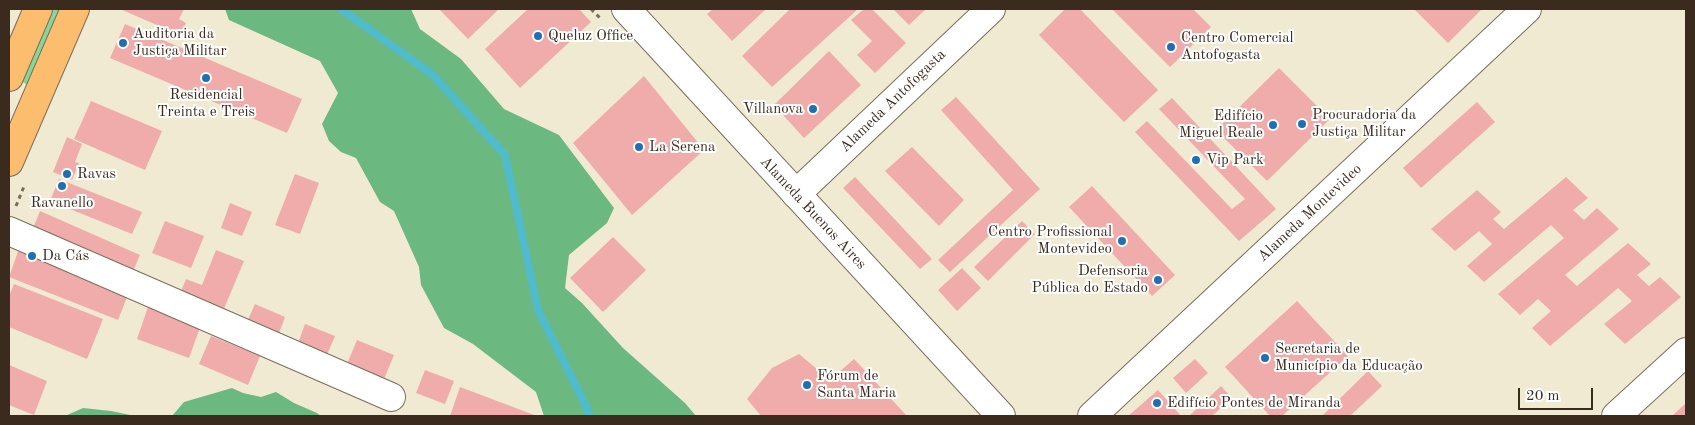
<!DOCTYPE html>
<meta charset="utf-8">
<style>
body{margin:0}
#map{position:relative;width:1695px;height:425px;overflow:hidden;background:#f1ead2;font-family:"Old Standard TT",serif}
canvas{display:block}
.frame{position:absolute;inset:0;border:10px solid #3b2a1e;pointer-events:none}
.scale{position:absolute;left:1518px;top:388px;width:75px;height:22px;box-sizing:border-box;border:2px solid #3b2a1e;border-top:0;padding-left:6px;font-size:15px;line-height:18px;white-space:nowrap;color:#3b2a1e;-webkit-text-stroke:4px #fff;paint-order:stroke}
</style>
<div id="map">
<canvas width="1695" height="425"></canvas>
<div class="frame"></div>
<div class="scale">20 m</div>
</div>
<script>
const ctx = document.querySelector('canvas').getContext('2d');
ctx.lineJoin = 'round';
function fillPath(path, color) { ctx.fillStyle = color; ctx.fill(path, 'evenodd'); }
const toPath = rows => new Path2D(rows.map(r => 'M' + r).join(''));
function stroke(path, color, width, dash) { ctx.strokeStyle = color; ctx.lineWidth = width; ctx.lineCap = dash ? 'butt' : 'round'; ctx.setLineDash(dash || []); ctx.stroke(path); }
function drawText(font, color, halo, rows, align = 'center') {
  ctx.font = font + ' "Old Standard TT",serif'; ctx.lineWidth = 4; ctx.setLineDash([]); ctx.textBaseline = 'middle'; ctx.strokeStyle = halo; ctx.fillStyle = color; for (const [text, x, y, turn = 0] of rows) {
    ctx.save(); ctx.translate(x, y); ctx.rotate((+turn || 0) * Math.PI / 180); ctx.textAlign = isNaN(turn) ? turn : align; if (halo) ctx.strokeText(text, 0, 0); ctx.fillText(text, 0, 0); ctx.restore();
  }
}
const green = toPath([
 [52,9,62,9,29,86,21,81]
]);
const forest = toPath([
 [225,9,411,9,420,29,461,59,504,109,559,135,614,208,607,223,569,255,565,288,582,303,623,348,685,403,696,416,544,416,536,392,473,344,444,328,421,285,419,267,394,211,380,202,356,158,341,152,329,141,322,124,338,93,320,61,229,20],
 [232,388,243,393,261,397,276,392,294,403,317,413,321,416,172,416,184,402],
 [83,408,111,411,135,416,65,416]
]);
const stream = toPath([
 [341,9,433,75,505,155,538,310,587,408,589,416]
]);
const building = toPath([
 [120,9,184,9,179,19,186,23,180,35],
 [439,9,499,9,468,39],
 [528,9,579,9,591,22,520,88,485,49],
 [713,9,766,9,732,41,707,14],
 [790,9,858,9,772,87,742,56],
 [864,9,872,9,906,43,875,73,857,55,872,41,851,20],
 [893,9,926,9,909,25],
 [1065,9,1080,9,1158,90,1124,122,1039,35],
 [1112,9,1193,9,1211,27,1170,67],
 [1414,9,1482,9,1448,43],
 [125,24,302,99,287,133,110,58],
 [829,51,861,85,804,138,774,105],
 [1279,68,1330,119,1267,181,1216,130],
 [644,76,704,150,632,215,573,143],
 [956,97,1040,189,950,272,938,260,1013,190,941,110],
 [1172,98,1276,209,1239,241,1135,132,1147,121,1232,209,1245,199,1159,109],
 [91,101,162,131,145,170,74,139],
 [1477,102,1495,122,1421,188,1403,168],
 [67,137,82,144,75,162,79,163,72,180,53,172],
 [912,147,964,200,939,226,885,171],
 [295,174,319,183,300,234,275,225],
 [855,177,932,259,920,269,843,188],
 [1566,177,1588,198,1573,210,1584,220,1597,208,1619,229,1565,275,1577,286,1628,243,1651,264,1637,275,1649,286,1660,277,1681,297,1625,344,1604,324,1632,301,1618,288,1550,346,1532,328,1551,311,1538,299,1520,315,1498,294,1564,238,1551,225,1484,282,1467,266,1492,244,1479,231,1455,251,1431,229,1477,190,1501,212,1493,219,1504,229],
 [59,179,142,212,132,234,50,201],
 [1092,186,1175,275,1152,296,1069,207],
 [230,203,252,212,242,236,221,228],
 [40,211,140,255,131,276,31,233],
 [165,221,204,236,191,268,152,253],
 [1022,221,1035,234,988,281,974,267],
 [613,237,646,270,603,312,570,278],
 [21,243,131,287,118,320,9,277],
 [216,250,244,261,223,311,180,294,186,279,202,285],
 [962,268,981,288,957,311,938,290],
 [14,284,103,319,87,359,9,327,9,296],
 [1297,301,1348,356,1282,416,1270,416,1225,367],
 [149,304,202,322,189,358,137,339],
 [255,304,285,317,278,336,247,322],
 [305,324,335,336,326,357,297,346],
 [211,336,260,356,248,385,199,364],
 [357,340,394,355,384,379,347,364],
 [799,354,830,380,854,359,907,416,761,416,747,399,772,368],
 [1195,359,1208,373,1186,393,1173,378],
 [9,365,47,381,34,415,9,405],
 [425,370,454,381,445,404,416,393],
 [1368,371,1382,386,1350,416,1322,416],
 [1221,386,1232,398,1212,416,1189,416],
 [460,387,537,416,450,416],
 [1158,390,1181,416,1128,416],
 [1686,403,1686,416,1672,416]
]);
const path = toPath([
 [591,9,601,19],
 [16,206,25,184]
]);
const minor = toPath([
 [796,194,991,9],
 [9,231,391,397],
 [1092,416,1527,9],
 [1616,416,1686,352]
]);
const tertiary = toPath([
 [626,9,1001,416]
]);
const primary = toPath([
 [9,77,38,9],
 [9,162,75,9]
]);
const markers = [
 [538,36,5,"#1f6fb2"],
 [123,43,5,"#1f6fb2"],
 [1171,47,5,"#1f6fb2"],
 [206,78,5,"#1f6fb2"],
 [813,109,5,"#1f6fb2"],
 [1302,124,5,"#1f6fb2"],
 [1273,125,5,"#1f6fb2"],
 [639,147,5,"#1f6fb2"],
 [1196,160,5,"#1f6fb2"],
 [67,174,5,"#1f6fb2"],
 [62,186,5,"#1f6fb2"],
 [1122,241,5,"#1f6fb2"],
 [32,256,5,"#1f6fb2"],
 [1158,280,5,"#1f6fb2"],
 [1265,358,5,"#1f6fb2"],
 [807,385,5,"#1f6fb2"],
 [1157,403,5,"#1f6fb2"]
];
const poiNames = [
 ["Auditoria da",133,34],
 ["Justiça Militar",133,51],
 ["Queluz Office",548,36],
 ["Centro Comercial",1181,38],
 ["Antofogasta",1181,55],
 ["Residencial",206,95,"center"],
 ["Treinta e Treis",206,112,"center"],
 ["Villanova",803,109,"right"],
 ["Procuradoria da",1312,115],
 ["Justiça Militar",1312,132],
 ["Edifício",1263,116,"right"],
 ["Miguel Reale",1263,133,"right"],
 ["La Serena",649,147],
 ["Vip Park",1206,160],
 ["Ravas",77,174],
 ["Ravanello",62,203,"center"],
 ["Centro Profissional",1112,232,"right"],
 ["Montevideo",1112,249,"right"],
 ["Da Cás",42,256],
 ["Defensoria",1148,271,"right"],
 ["Pública do Estado",1148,288,"right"],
 ["Secretaria de",1275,349],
 ["Município da Educação",1275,366],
 ["Fórum de",817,376],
 ["Santa Maria",817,393],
 ["Edifício Pontes de Miranda",1167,403]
];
const streetNames = [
 ["Alameda Antofogasta",893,101,-44],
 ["Alameda Buenos Aires",813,213,47],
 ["Alameda Montevideo",1310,213,-43]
];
fillPath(green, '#86d899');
fillPath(forest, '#6cb881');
stroke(stream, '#4fbbcb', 8);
fillPath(building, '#f0acaa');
stroke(minor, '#7b6d5d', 30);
stroke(tertiary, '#7b6d5d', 30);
stroke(primary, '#7b6d5d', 30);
stroke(path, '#7b6d5d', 3, [4, 4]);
stroke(minor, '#fff', 28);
stroke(tertiary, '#fff', 28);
stroke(primary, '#fcbd6f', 28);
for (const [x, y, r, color] of markers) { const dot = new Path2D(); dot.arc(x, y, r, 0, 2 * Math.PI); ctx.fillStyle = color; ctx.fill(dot); stroke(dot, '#fff', 2); }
drawText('15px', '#3b2a1e', '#fff', poiNames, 'left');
drawText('15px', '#3b2a1e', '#fff', streetNames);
</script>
